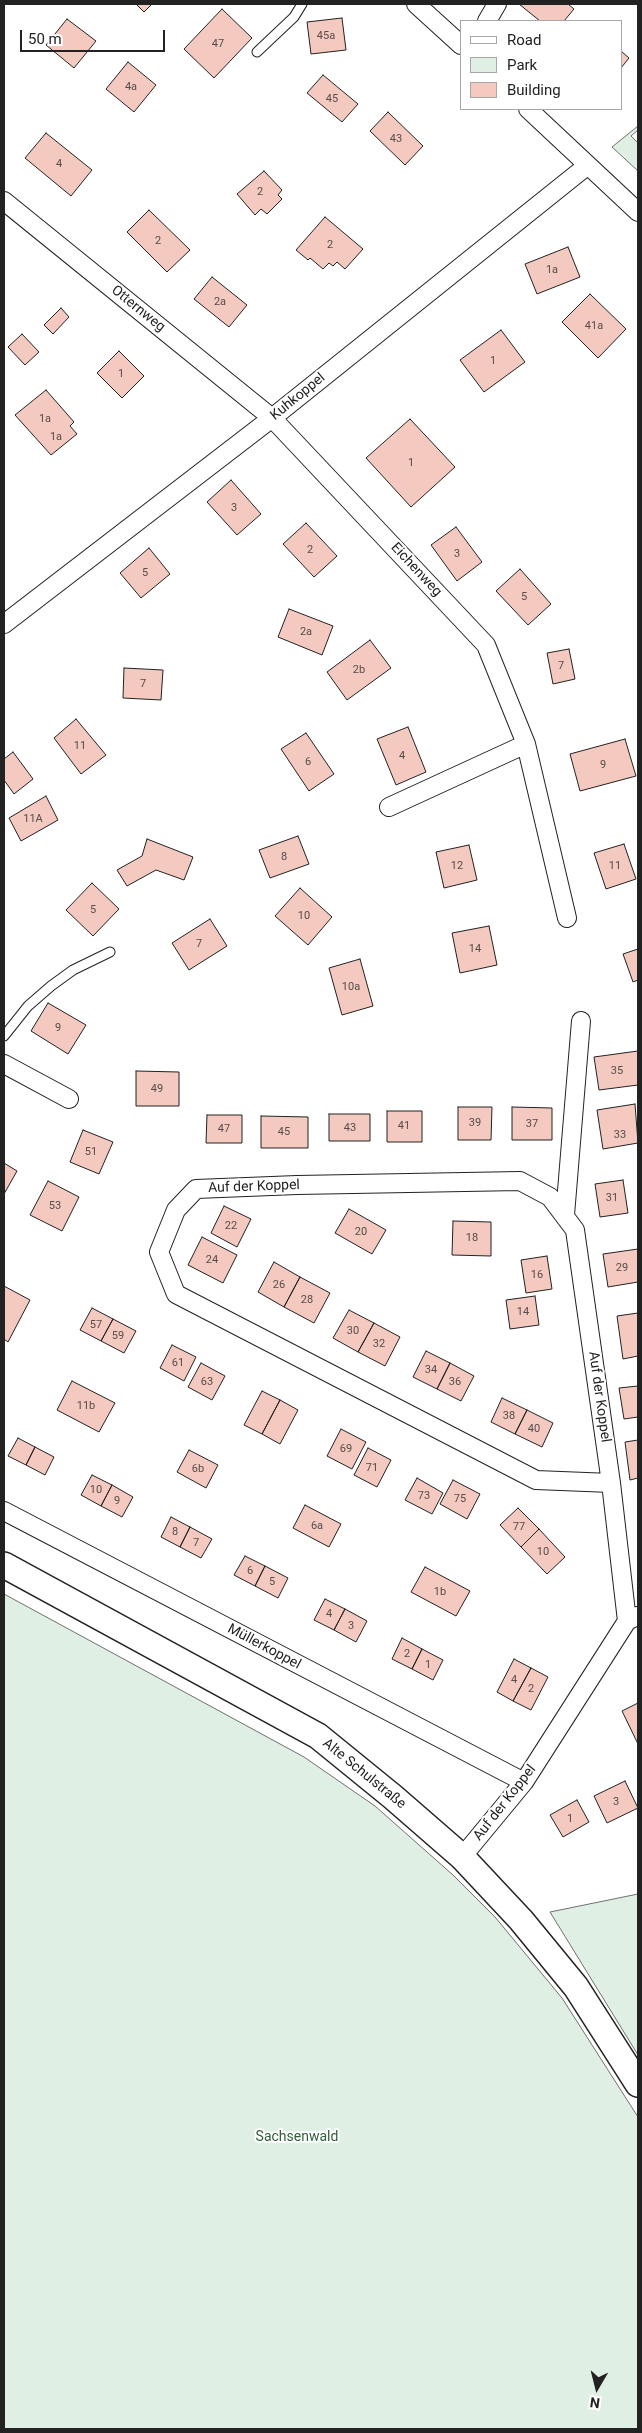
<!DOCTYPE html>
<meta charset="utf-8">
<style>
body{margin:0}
#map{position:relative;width:642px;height:2433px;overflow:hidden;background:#fff;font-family:Roboto,sans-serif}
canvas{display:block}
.frame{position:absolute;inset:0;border:5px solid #222;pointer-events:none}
.legend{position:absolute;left:460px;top:20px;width:162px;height:90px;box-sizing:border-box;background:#fff;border:1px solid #a7a7a7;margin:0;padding:6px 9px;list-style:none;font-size:15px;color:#222}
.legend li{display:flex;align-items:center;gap:10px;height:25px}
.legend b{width:25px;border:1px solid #a7a7a7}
.north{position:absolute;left:572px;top:2363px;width:50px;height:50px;-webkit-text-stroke:4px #fff;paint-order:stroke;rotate:188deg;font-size:14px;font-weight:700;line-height:20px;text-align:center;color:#222}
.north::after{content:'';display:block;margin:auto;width:18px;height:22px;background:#222;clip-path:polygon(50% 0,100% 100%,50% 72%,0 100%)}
.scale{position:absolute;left:20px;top:30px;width:145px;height:22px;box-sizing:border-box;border:2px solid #222;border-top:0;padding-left:6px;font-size:15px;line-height:18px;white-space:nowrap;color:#222;-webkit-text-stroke:4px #fff;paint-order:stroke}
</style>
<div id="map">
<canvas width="642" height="2433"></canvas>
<div class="frame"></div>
<ul class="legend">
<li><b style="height:6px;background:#fff"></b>Road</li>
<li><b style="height:14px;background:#e0efe3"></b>Park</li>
<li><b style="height:14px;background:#f3c9c0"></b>Building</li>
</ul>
<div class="north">N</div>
<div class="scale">50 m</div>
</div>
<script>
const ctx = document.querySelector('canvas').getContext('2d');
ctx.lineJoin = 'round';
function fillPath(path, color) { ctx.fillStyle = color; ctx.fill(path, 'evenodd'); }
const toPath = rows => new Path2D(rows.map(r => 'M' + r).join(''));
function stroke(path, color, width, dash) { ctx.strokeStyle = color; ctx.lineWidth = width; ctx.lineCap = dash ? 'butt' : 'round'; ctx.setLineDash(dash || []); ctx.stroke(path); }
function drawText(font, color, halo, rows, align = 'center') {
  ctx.font = font + ' Roboto,sans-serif'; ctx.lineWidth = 4; ctx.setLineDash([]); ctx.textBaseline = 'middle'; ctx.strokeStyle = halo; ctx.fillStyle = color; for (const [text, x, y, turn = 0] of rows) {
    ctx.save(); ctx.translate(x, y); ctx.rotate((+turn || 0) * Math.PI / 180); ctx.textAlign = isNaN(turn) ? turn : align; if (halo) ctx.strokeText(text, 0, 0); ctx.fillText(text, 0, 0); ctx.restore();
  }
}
const green = toPath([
 [638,126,638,130,631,136,638,143,638,171,612,147,638,126],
 [4,1594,304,1757,375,1806,453,1875,495,1917,562,1998,638,2117,638,2429,4,2429,4,1594],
 [638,1894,638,2055,550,1912,638,1894]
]);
const building = toPath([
 [136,4,152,4,144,12,136,4],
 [519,4,568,4,574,9,564,21,540,21,519,4],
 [222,9,252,38,214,78,184,49,222,9],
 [342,18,346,50,311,54,307,22,342,18],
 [67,19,96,41,74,68,46,45,67,19],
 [621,51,629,58,621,68,621,51],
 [128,62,156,85,134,112,106,89,128,62],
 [323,75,358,104,342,122,307,93,323,75],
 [388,112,423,146,405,165,370,131,388,112],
 [46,133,92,170,71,196,25,158,46,133],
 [264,171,282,190,278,195,282,199,267,214,261,209,255,215,237,194,264,171],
 [149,210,190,250,167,272,127,232,149,210],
 [325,217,363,249,345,269,337,262,333,266,329,263,323,269,310,258,308,260,296,250,325,217],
 [568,247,580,277,537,294,525,264,568,247],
 [212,277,247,305,229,327,194,299,212,277],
 [590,294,626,329,598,358,562,322,590,294],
 [61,308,69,317,53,334,44,325,61,308],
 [501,330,525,362,484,392,460,360,501,330],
 [22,334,39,352,25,365,8,347,22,334],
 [119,351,144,376,122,398,97,373,119,351],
 [46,390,74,422,70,426,77,434,51,455,15,415,46,390],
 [410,419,455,467,411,507,366,458,410,419],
 [231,480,261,514,237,535,207,502,231,480],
 [306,523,337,556,314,577,283,544,306,523],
 [456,527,482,562,457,581,431,545,456,527],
 [149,548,170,574,141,598,120,573,149,548],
 [520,569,551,604,528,625,496,591,520,569],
 [289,609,333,626,322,655,278,637,289,609],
 [370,640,391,668,347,700,327,672,370,640],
 [569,649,575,679,553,684,547,653,569,649],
 [124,668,163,670,161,700,123,698,124,668],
 [76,719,106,755,81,774,54,738,76,719],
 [408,727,426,772,396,785,377,739,408,727],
 [306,733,334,774,309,791,281,749,306,733],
 [625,739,636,776,580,791,570,754,625,739],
 [13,752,33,779,14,794,4,780,4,759,13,752],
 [46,796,58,820,21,841,9,818,46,796],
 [298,836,309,864,270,878,259,850,298,836],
 [147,839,193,857,184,880,156,870,127,886,117,870,142,856,147,839],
 [624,844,636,879,606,889,594,853,624,844],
 [469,845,477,880,444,888,436,852,469,845],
 [92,883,119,909,93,936,66,910,92,883],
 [300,888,332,917,308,945,275,916,300,888],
 [210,919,227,946,189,970,172,943,210,919],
 [489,926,497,965,460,973,452,933,489,926],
 [638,949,638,980,633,982,623,954,638,949],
 [360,959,373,1006,342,1015,329,968,360,959],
 [48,1003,86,1025,68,1054,31,1031,48,1003],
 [638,1051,638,1085,599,1090,594,1057,638,1051],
 [136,1071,179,1072,179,1106,136,1106,136,1071],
 [635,1104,638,1143,603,1149,597,1110,635,1104],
 [458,1107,492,1107,491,1140,458,1140,458,1107],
 [512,1107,552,1108,552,1140,512,1140,512,1107],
 [387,1111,422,1111,422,1142,387,1142,387,1111],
 [329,1114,370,1114,370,1141,329,1141,329,1114],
 [207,1115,242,1115,242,1143,206,1143,207,1115],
 [261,1116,308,1117,308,1148,261,1148,261,1116],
 [83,1130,113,1142,99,1174,70,1162,83,1130],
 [4,1163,17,1171,4,1194,4,1163],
 [623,1180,628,1213,600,1217,595,1184,623,1180],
 [48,1181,79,1197,62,1231,30,1215,48,1181],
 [224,1206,251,1219,237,1247,211,1233,224,1206],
 [349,1209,386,1230,372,1254,335,1233,349,1209],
 [453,1221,491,1222,491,1256,452,1255,453,1221],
 [202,1237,237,1255,223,1283,188,1265,202,1237],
 [638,1249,638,1282,608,1287,603,1254,638,1249],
 [547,1256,552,1289,526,1293,521,1260,547,1256],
 [274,1262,300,1277,284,1307,258,1292,274,1262],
 [300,1277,330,1293,314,1323,284,1307,300,1277],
 [4,1286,30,1300,8,1342,4,1339,4,1286],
 [535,1296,539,1325,510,1329,506,1300,535,1296],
 [92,1308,113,1319,101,1341,80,1330,92,1308],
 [349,1310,374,1323,358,1352,333,1338,349,1310],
 [638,1313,638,1356,623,1359,617,1316,638,1313],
 [113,1319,136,1331,124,1353,101,1341,113,1319],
 [374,1323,400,1337,385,1366,358,1352,374,1323],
 [172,1345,196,1357,184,1381,160,1368,172,1345],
 [426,1351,450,1363,437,1389,413,1377,426,1351],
 [201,1363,225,1376,212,1400,188,1387,201,1363],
 [450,1363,474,1376,461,1401,437,1389,450,1363],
 [72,1381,115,1403,99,1432,57,1410,72,1381],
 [638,1386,638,1417,624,1419,619,1388,638,1386],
 [262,1391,280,1400,262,1434,244,1425,262,1391],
 [502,1398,527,1410,515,1434,491,1422,502,1398],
 [280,1400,298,1410,280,1444,262,1434,280,1400],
 [527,1410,553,1423,542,1447,515,1434,527,1410],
 [341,1429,366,1442,352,1469,327,1456,341,1429],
 [18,1438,35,1447,26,1465,8,1456,18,1438],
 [638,1440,638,1478,630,1480,625,1442,638,1440],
 [35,1447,54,1457,45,1475,26,1465,35,1447],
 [368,1448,391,1460,377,1487,354,1475,368,1448],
 [189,1450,218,1465,206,1488,177,1472,189,1450],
 [92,1475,112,1485,101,1506,81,1495,92,1475],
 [417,1478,443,1493,432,1514,405,1500,417,1478],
 [453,1480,480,1494,467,1519,440,1504,453,1480],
 [112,1485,133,1497,122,1517,101,1506,112,1485],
 [305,1505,341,1524,329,1547,293,1528,305,1505],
 [518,1508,539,1529,521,1547,500,1525,518,1508],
 [171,1517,190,1527,180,1547,161,1537,171,1517],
 [190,1527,212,1539,201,1558,180,1547,190,1527],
 [539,1529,565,1557,547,1574,521,1547,539,1529],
 [245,1556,265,1566,255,1586,234,1575,245,1556],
 [265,1566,288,1578,278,1598,255,1586,265,1566],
 [425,1567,470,1591,456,1616,411,1592,425,1567],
 [325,1599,345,1609,334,1630,314,1620,325,1599],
 [345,1609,367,1621,356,1642,334,1630,345,1609],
 [402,1638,422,1649,412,1669,392,1659,402,1638],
 [422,1649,443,1660,433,1680,412,1669,422,1649],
 [514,1659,531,1668,513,1701,497,1692,514,1659],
 [531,1668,548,1677,531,1710,513,1701,531,1668],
 [638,1703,638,1744,622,1711,638,1703],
 [625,1781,638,1808,607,1823,594,1796,625,1781],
 [577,1800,589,1822,563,1837,550,1815,577,1800]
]);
const service = toPath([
 [257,52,294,17,302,4],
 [4,1036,28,1006,51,986,73,970,110,952]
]);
const minor = toPath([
 [416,4,461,45],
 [487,21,497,4],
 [528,109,638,212],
 [4,201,272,418,486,645,526,744,567,918],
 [4,624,272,418,588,165],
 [389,807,526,744],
 [4,1064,69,1099],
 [565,1215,581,1021],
 [611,1483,536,1480,176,1294,159,1252,176,1210,196,1189,297,1185,520,1181,550,1197,575,1230,611,1483,627,1621],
 [4,1511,524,1782],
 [462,1857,524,1782,627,1621,637,1616]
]);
const secondary = toPath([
 [4,1565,318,1736,393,1797,462,1857,521,1920,576,1987,638,2084]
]);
const numberNames = [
 ["45a",326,36],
 ["47",218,44],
 ["4a",131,87],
 ["45",332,99],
 ["43",396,139],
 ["4",59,164],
 ["2",260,192],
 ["2",158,241],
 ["2",330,245],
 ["1a",552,270],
 ["2a",220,302],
 ["41a",594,326],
 ["1",493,361],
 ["1",121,374],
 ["1a",45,419],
 ["1a",56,437],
 ["1",411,463],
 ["3",234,508],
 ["2",310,550],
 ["3",457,554],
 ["5",145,573],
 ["5",524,597],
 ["2a",306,632],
 ["7",561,666],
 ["2b",359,670],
 ["7",143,684],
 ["11",80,746],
 ["4",402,756],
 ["6",308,762],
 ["9",603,765],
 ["11A",33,819],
 ["8",284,857],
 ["12",457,866],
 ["11",615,866],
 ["5",93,910],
 ["10",304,916],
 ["7",199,944],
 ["14",475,949],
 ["10a",351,987],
 ["9",58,1028],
 ["35",617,1071],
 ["49",157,1089],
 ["39",475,1123],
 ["37",532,1124],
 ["41",404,1126],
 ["43",350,1128],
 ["47",224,1129],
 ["45",284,1132],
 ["33",620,1135],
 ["51",91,1152],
 ["31",612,1198],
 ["53",55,1206],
 ["22",231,1226],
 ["20",361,1232],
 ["18",472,1238],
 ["24",212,1260],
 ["29",622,1268],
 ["16",537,1275],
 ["26",279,1285],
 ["28",307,1300],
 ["14",523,1312],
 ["57",96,1325],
 ["30",353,1331],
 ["59",118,1336],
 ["32",379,1344],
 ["61",178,1363],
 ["34",431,1370],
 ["63",207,1382],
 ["36",455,1382],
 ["11b",86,1406],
 ["38",509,1416],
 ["40",534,1429],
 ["69",346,1449],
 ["71",372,1468],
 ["6b",198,1469],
 ["10",96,1490],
 ["73",424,1496],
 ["75",460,1499],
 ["9",117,1501],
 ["6a",317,1526],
 ["77",519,1527],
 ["8",175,1532],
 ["7",196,1543],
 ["10",543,1552],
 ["6",250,1571],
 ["5",272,1582],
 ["1b",440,1592],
 ["4",329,1614],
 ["3",351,1626],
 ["2",407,1654],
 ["1",428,1665],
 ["4",514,1680],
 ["2",531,1689],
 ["3",616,1802],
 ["1",570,1819]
];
const streetNames = [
 ["Otternweg",138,309,39],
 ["Kuhkoppel",298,397,-39],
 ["Eichenweg",416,570,47],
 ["Auf der Koppel",254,1187,-2],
 ["Auf der Koppel",599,1397,82],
 ["Müllerkoppel",264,1647,28],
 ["Alte Schulstraße",364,1774,39],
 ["Auf der Koppel",505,1803,-52]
];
const parkNames = [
 ["Sachsenwald",297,2137]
];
fillPath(green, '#e0efe3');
stroke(green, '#6f6f6f', 1);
fillPath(building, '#f3c9c0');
stroke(building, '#222', 1);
stroke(service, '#222', 11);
stroke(minor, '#222', 20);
stroke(secondary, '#222', 28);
stroke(service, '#fff', 9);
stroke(minor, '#fff', 18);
stroke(secondary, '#fff', 25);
drawText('11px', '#564c4a', null, numberNames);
drawText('14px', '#222', '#fff', streetNames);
drawText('14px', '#2f5e38', '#fff', parkNames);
</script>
